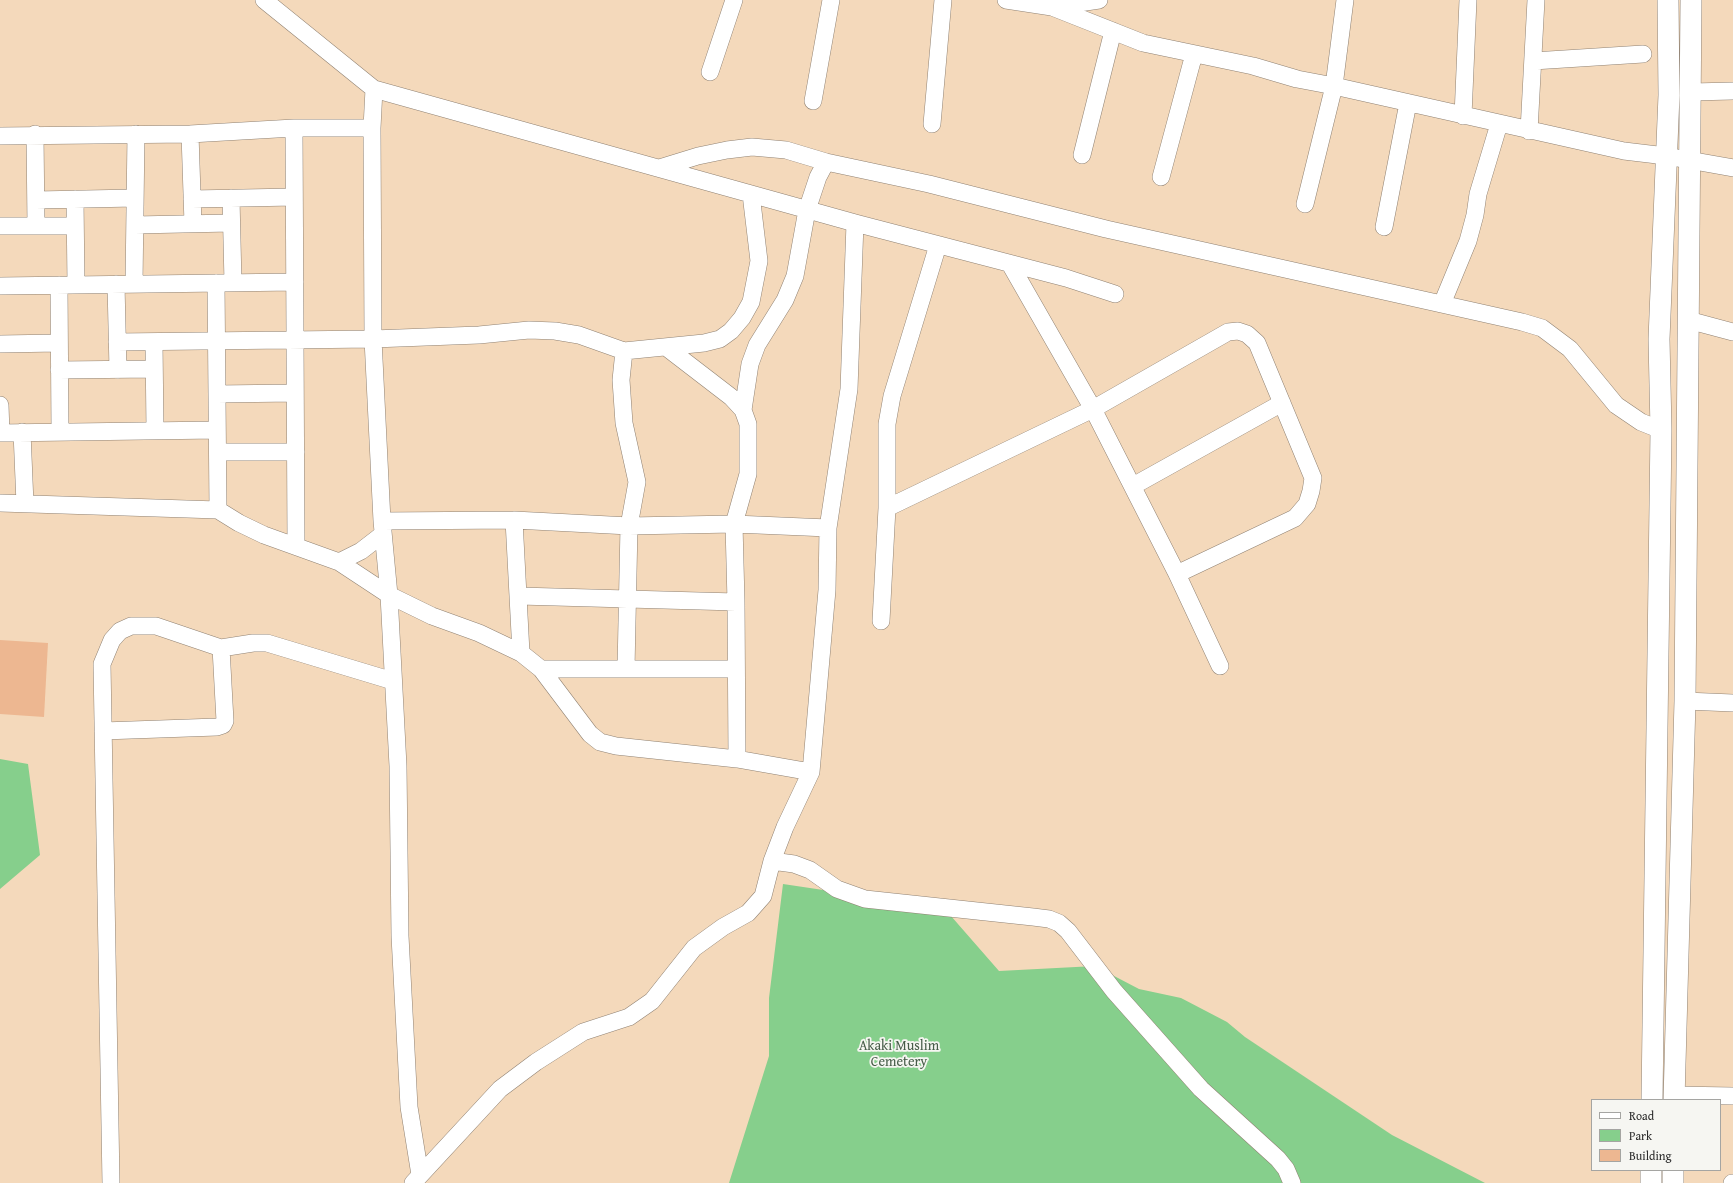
<!DOCTYPE html>
<style>
body{margin:0}
#map{position:relative;width:1733px;height:1183px;overflow:hidden;background:#f4d9bb;font-family:"Gentium Book Plus",serif}
canvas{display:block}
.legend{position:absolute;left:1591px;top:1099px;width:130px;height:72px;box-sizing:border-box;background:#f6f6f2;border:1px solid #a5a5a2;margin:0;padding:5px 7px;list-style:none;font-size:12px;color:#2b2b2b}
.legend li{display:flex;align-items:center;gap:8px;height:20px}
.legend b{width:20px;border:1px solid #a5a5a2}
</style>
<div id="map">
<canvas width="1733" height="1183"></canvas>
<ul class="legend">
<li><b style="height:5px;background:#fff"></b>Road</li>
<li><b style="height:11px;background:#86cf8c"></b>Park</li>
<li><b style="height:11px;background:#edb791"></b>Building</li>
</ul>
</div>
<script>
const ctx = document.querySelector('canvas').getContext('2d');
ctx.lineJoin = 'round';
function fillPath(path, color) { ctx.fillStyle = color; ctx.fill(path, 'evenodd'); }
const toPath = rows => new Path2D(rows.map(r => 'M' + r).join(''));
function stroke(path, color, width, dash) { ctx.strokeStyle = color; ctx.lineWidth = width; ctx.lineCap = dash ? 'butt' : 'round'; ctx.setLineDash(dash || []); ctx.stroke(path); }
function drawText(font, color, halo, rows, align = 'center') {
  ctx.font = font + ' "Gentium Book Plus",serif'; ctx.lineWidth = 3.5; ctx.setLineDash([]); ctx.textBaseline = 'middle'; ctx.strokeStyle = halo; ctx.fillStyle = color; for (const [text, x, y, turn = 0] of rows) {
    ctx.save(); ctx.translate(x, y); ctx.rotate((+turn || 0) * Math.PI / 180); ctx.textAlign = isNaN(turn) ? turn : align; if (halo) ctx.strokeText(text, 0, 0); ctx.fillText(text, 0, 0); ctx.restore();
  }
}
const green = toPath([
 [0,759,28,764,40,855,0,889],
 [783,884,944,908,999,971,1095,966,1139,989,1181,998,1227,1022,1245,1037,1392,1135,1485,1183,729,1183,769,1056,769,998]
]);
const building = toPath([
 [0,640,48,643,44,717,0,714]
]);
const minor = toPath([
 [264,0,374,89,855,223,849,389,828,528,827,590,811,772,785,827,772,861,763,896,748,913,723,927,694,948,652,1001,629,1017,583,1032,536,1062,500,1089,413,1183],
 [1006,0,1052,7,1099,0],
 [1052,7,1143,43,1253,66,1297,79,1334,86,1624,151,1666,156,1733,168],
 [1533,61,1643,54],
 [710,72,734,0],
 [1692,92,1733,91],
 [813,101,831,0],
 [1463,116,1468,0],
 [932,124,943,0],
 [294,128,296,545],
 [372,128,374,89],
 [1529,131,1536,0],
 [35,134,36,226],
 [190,134,193,224],
 [0,136,190,134,294,128,372,128,373,339,382,521,389,595,398,766,400,936,409,1107,420,1175],
 [1082,155,1113,31],
 [659,168,698,156,727,150,752,147,786,150,826,162,929,184,1106,229,1522,322,1542,328,1570,349,1616,405,1641,422,1661,430],
 [1161,177,1194,54],
 [231,198,233,283],
 [75,199,76,285],
 [192,199,294,197],
 [36,200,135,198],
 [1305,204,1334,86,1345,0],
 [855,223,1066,278,1115,294],
 [135,225,231,223],
 [0,226,75,226],
 [1384,227,1408,103],
 [1010,264,1093,409,1177,574,1220,666],
 [216,283,218,510],
 [116,284,118,370],
 [134,284,136,134],
 [59,285,60,432],
 [0,286,295,282],
 [1442,304,1468,241,1475,215,1478,194,1499,124],
 [1688,320,1733,332],
 [117,342,373,339,479,335,529,330,555,331,579,335,624,351,704,343,720,339,731,331,742,318,751,302,759,261,751,194],
 [154,342,155,431],
 [0,344,59,343],
 [666,347,731,397,743,410,748,424,748,474,734,524,736,602,737,759],
 [624,351,621,380,624,423,637,482,629,526,626,669],
 [59,370,154,369],
 [217,394,295,393],
 [0,405,1,433],
 [743,410,750,364,757,345,785,300,795,276,807,210,818,177,826,162],
 [22,432,25,504],
 [0,433,217,430],
 [218,452,296,452],
 [1133,486,1282,403],
 [0,503,218,510,239,523,264,535,339,562,389,595,432,616,479,633,521,653,541,669,590,734,600,742,616,746,737,759,811,772],
 [887,508,1093,409,1228,332,1238,331,1247,334,1257,343,1313,478,1311,491,1307,504,1295,518,1177,574],
 [514,520,521,653],
 [382,521,514,520,629,526,734,524,828,528],
 [339,562,361,551,383,534],
 [519,596,736,602],
 [881,621,887,508,887,424,892,396,938,245],
 [541,669,736,669],
 [1685,701,1733,703],
 [103,731,217,727,223,725,225,721,221,648],
 [772,861,794,864,810,870,837,889,865,899,1033,917,1049,919,1059,923,1068,931,1114,991,1201,1089,1278,1159,1286,1169,1292,1183],
 [1674,1095,1733,1096],
 [111,1183,102,664,112,640,120,631,131,626,156,626,221,648,253,643,267,643,393,681],
 [1732,1183,1733,1183]
]);
const tertiary = toPath([
 [1652,1100,1661,430,1659,339,1669,95,1668,0],
 [1674,1100,1685,701,1691,0],
 [1651,1183,1651,1170],
 [1673,1183,1673,1170]
]);
const parkNames = [
 ["Akaki Muslim",899,1046],
 ["Cemetery",899,1062]
];
fillPath(green, '#86cf8c');
fillPath(building, '#edb791');
stroke(minor, '#908273', 18);
stroke(tertiary, '#908273', 22);
stroke(minor, '#fff', 17);
stroke(tertiary, '#fff', 21);
drawText('14px', '#465c48', '#f6f6f2', parkNames);
</script>
